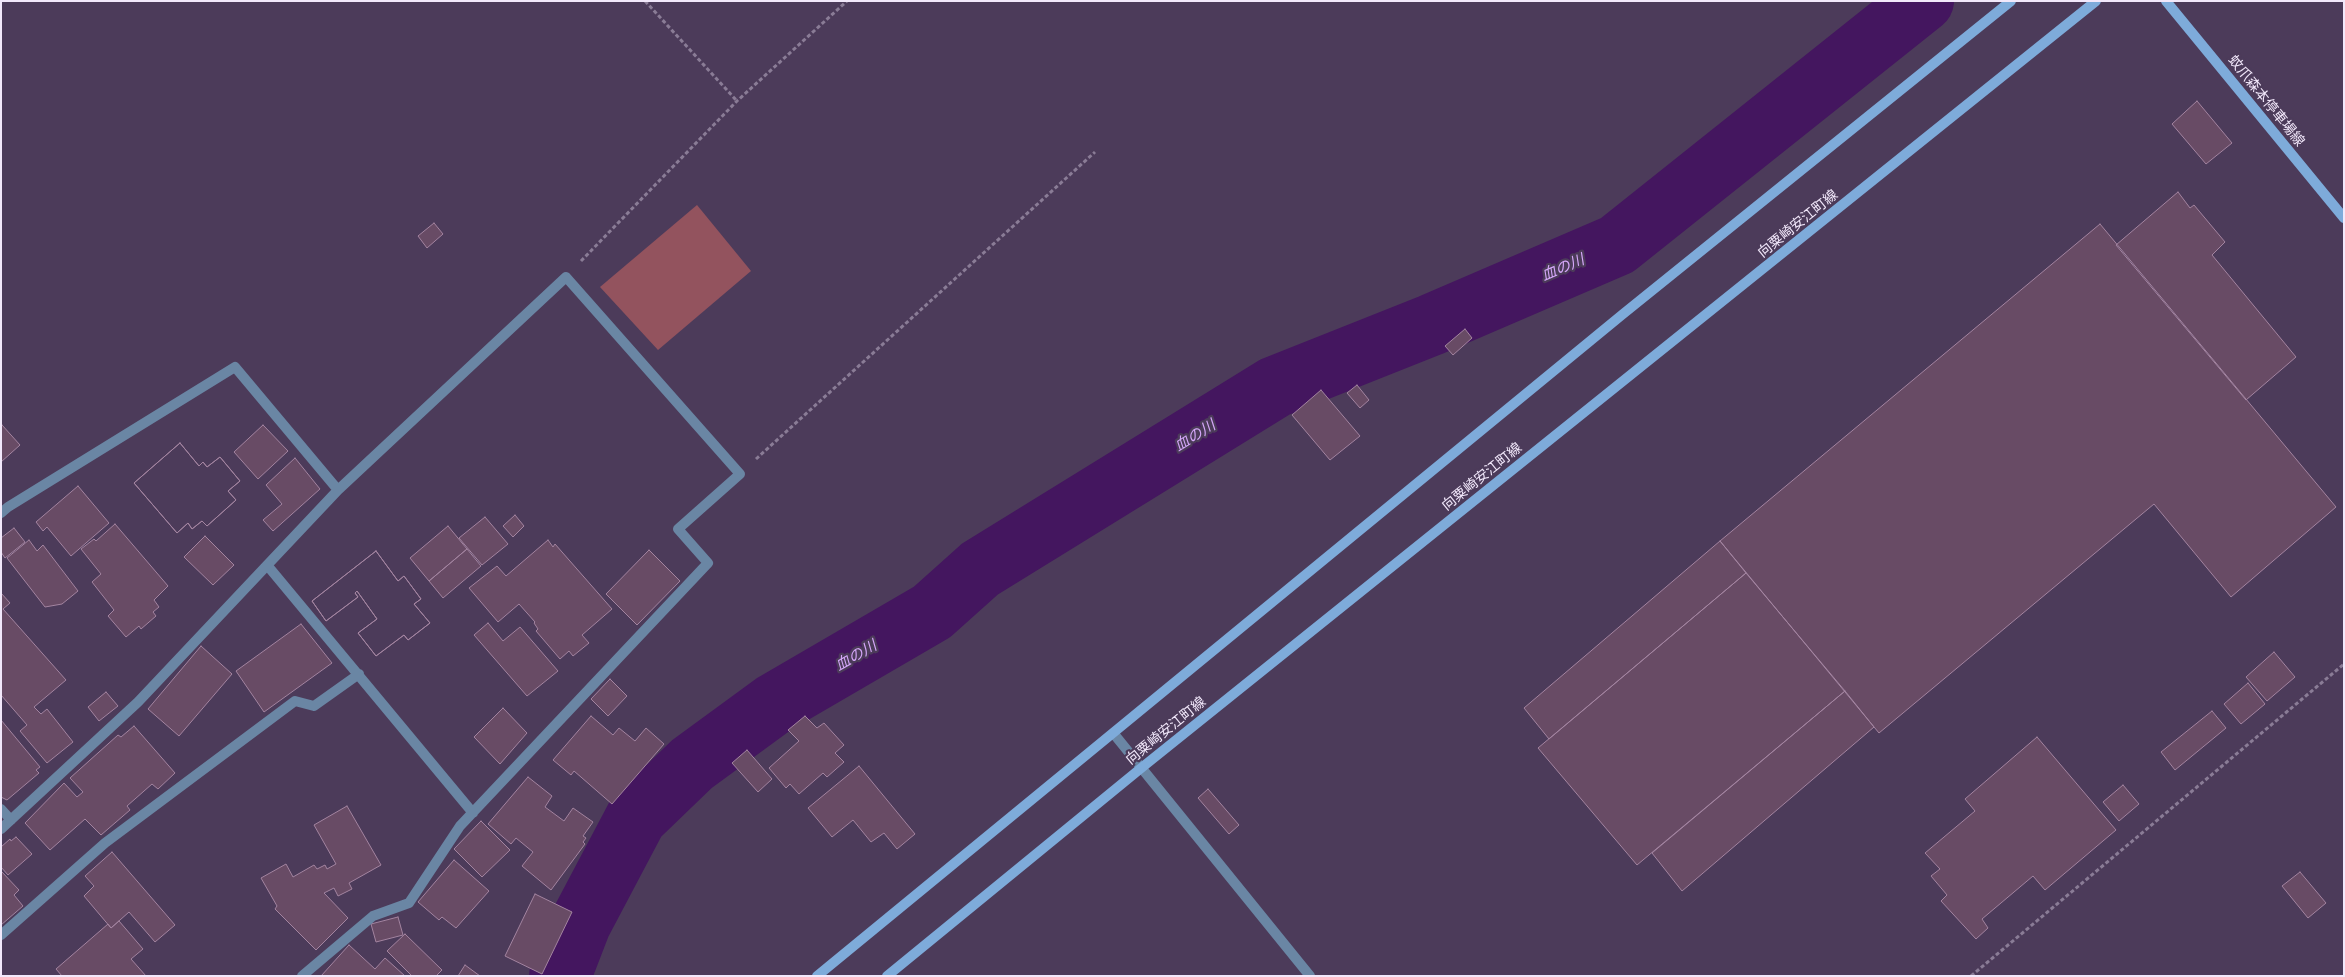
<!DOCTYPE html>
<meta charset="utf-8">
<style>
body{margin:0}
#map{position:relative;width:2345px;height:977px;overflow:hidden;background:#4c3b5a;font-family:"IBM Plex Sans",sans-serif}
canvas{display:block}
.frame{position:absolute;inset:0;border:2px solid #f2e8fb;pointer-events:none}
</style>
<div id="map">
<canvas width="2345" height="977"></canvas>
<div class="frame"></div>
</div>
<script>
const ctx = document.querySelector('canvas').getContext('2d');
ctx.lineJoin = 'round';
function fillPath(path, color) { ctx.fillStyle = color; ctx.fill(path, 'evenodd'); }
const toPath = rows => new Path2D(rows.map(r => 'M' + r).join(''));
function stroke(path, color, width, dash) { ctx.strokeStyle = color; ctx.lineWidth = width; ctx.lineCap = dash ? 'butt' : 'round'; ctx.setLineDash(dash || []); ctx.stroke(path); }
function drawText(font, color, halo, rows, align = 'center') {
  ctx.font = font + ' "IBM Plex Sans","Noto Sans JP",sans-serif'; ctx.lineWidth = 4.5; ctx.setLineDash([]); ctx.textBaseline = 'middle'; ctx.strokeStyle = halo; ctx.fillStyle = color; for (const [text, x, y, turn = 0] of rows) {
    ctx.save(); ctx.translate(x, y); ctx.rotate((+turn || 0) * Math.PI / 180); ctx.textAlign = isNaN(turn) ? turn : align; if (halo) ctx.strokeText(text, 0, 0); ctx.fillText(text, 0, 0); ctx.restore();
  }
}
const green = toPath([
 [697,205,751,271,658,350,600,287]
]);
const river = toPath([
 [560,976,580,924,636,818,692,764,774,704,932,612,980,569,1275,387,1431,325,1617,245,1923,1]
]);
const building = toPath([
 [2197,101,2232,143,2206,164,2172,124,2197,101],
 [2178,192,2190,208,2194,205,2225,242,2212,255,2296,357,2246,400,2116,245,2178,192],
 [434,223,443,234,427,248,418,236,434,223],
 [2100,224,2336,507,2231,597,2154,504,1879,733,1720,541,2100,224],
 [1465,329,1472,338,1453,355,1445,346,1465,329],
 [1357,385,1369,400,1360,408,1347,393,1357,385],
 [1321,390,1360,436,1330,460,1292,415,1321,390],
 [2,425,20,445,1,462,1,426,2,425],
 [263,425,288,451,258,479,234,452,263,425],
 [180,443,199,466,203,462,207,467,220,457,240,481,228,491,236,500,207,526,202,521,192,529,188,523,177,533,134,483,180,443],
 [180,443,199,466,203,462,207,467,220,457,240,481,228,491,236,500,207,526,202,521,192,529,188,523,177,533,134,483,180,443],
 [295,458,320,489,273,531,263,520,282,504,266,485,295,458],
 [78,486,109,523,71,556,47,527,43,531,36,522,78,486],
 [515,515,524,526,513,537,503,526,515,515],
 [485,517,508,544,482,565,459,538,485,517],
 [115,524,168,586,154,600,159,607,153,612,156,616,141,629,139,626,126,637,108,616,114,610,92,582,101,574,81,549,94,539,96,541,115,524],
 [448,526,467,549,429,581,410,558,448,526],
 [14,528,25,542,5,558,1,552,1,538,14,528],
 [205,536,234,565,213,585,184,557,205,536],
 [29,540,37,551,43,545,78,591,62,604,45,607,7,558,29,540],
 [548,540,553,547,555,544,612,609,582,635,589,643,573,656,569,651,560,659,536,631,538,629,534,623,535,622,519,604,498,622,469,588,497,566,506,576,548,540],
 [1720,541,1746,573,1549,739,1524,708,1720,541],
 [467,549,481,566,443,598,429,581,467,549],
 [649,550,680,581,637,625,606,594,649,550],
 [376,551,398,581,404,576,421,599,414,604,430,623,408,640,404,635,376,656,358,633,377,619,357,591,355,593,358,597,326,621,312,601,376,551],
 [376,551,398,581,404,576,421,599,414,604,430,623,408,640,404,635,376,656,358,633,377,619,357,591,355,593,358,597,326,621,312,601,376,551],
 [1746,573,1845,691,1637,865,1538,748,1746,573],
 [1,593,10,603,3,609,66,680,34,707,41,714,47,709,73,742,47,763,20,731,27,725,1,695,1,593],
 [488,623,503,641,520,627,558,671,527,696,474,635,488,623],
 [301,624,332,663,264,712,236,671,301,624],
 [201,646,232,674,179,736,148,709,201,646],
 [2274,652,2295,677,2267,701,2246,677,2274,652],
 [610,679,627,696,608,716,591,699,610,679],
 [2248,683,2265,704,2241,724,2224,704,2248,683],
 [1845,691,1874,727,1682,891,1652,853,1845,691],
 [106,692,118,706,99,721,88,707,106,692],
 [503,708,527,733,500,764,474,737,503,708],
 [2212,711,2226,728,2175,770,2161,752,2212,711],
 [591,716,613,735,619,728,635,741,646,728,664,744,612,804,574,771,571,775,553,760,591,716],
 [805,716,817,728,824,723,844,745,835,753,844,762,827,777,823,773,799,794,790,784,786,788,769,768,799,741,788,730,805,716],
 [1,720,40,767,36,770,39,773,7,800,1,797,1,720],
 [134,726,175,773,158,789,152,784,127,806,130,810,101,835,85,819,50,850,25,823,64,783,77,797,83,792,70,778,118,735,121,737,134,726],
 [2037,737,2116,830,2045,890,2033,876,1982,919,1988,928,1976,939,1941,901,1947,895,1931,876,1940,869,1925,853,1975,811,1965,799,2037,737],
 [747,750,772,779,758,792,732,763,747,750],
 [859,766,915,834,897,849,884,833,871,842,853,820,832,837,808,808,859,766],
 [528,777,552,796,545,807,564,821,573,808,593,822,583,836,586,838,583,842,585,844,551,890,522,866,533,852,516,838,511,844,488,824,528,777],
 [2123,785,2139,804,2119,821,2103,802,2123,785],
 [1208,789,1239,825,1229,834,1198,798,1208,789],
 [347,806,381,865,349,883,352,889,338,896,334,888,324,893,348,918,316,950,275,909,277,906,261,878,286,864,293,877,314,865,317,869,325,865,327,869,336,864,314,825,347,806],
 [481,821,510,850,482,877,454,849,481,821],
 [16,837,32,854,8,875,1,867,1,847,10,839,11,841,16,837],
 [112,852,175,925,155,942,129,912,111,928,84,896,94,886,85,876,112,852],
 [454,860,489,891,456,928,442,917,439,920,418,902,454,860],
 [1,871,19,890,14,895,23,906,1,925,1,871],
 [2300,872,2326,903,2308,918,2282,886,2300,872],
 [535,894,572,912,542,974,505,956,535,894],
 [398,917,403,935,376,942,371,924,398,917],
 [119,921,143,949,131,959,146,976,62,976,56,969,108,924,111,928,119,921],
 [405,934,442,970,436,976,412,976,387,951,405,934],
 [349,945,375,969,385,958,405,976,321,976,349,945],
 [465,965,480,976,458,976,465,965]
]);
const path = toPath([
 [645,1,737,101],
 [581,261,737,101,847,1],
 [756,459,1095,152],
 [1971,976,2344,664]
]);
const minor = toPath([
 [1,513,8,507,235,367,338,490],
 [267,565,473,813],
 [1114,734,1310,976],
 [1,809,11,820],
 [1,829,138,702,338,490,566,277,740,474,678,529,708,563,460,826,409,903,373,916,302,976],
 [1,935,105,843,295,701,314,706,359,674]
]);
const secondary = toPath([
 [2166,1,2344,218],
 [817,976,1623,314,2011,1],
 [887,976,1140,769,2096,1]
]);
const streetNames = [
 ["蚊爪森本停車場線",2266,101,51],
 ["向粟崎安江町線",1798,224,-39],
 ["向粟崎安江町線",1482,477,-39],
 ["向粟崎安江町線",1166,731,-39]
];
const waterNames = [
 ["血の川",1563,268,-23],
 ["血の川",1195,436,-32],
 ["血の川",856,656,-30]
];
fillPath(green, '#93535e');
stroke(river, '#44165f', 62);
fillPath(building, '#684b65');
stroke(building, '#a384a0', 1);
stroke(path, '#8a7c96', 3, [4, 2.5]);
stroke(minor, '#6a86a4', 10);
stroke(secondary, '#7eabda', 10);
drawText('14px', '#f2e8fb', '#4c3b5a', streetNames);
drawText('italic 15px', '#d6a8fa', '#4c3b5a', waterNames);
</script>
